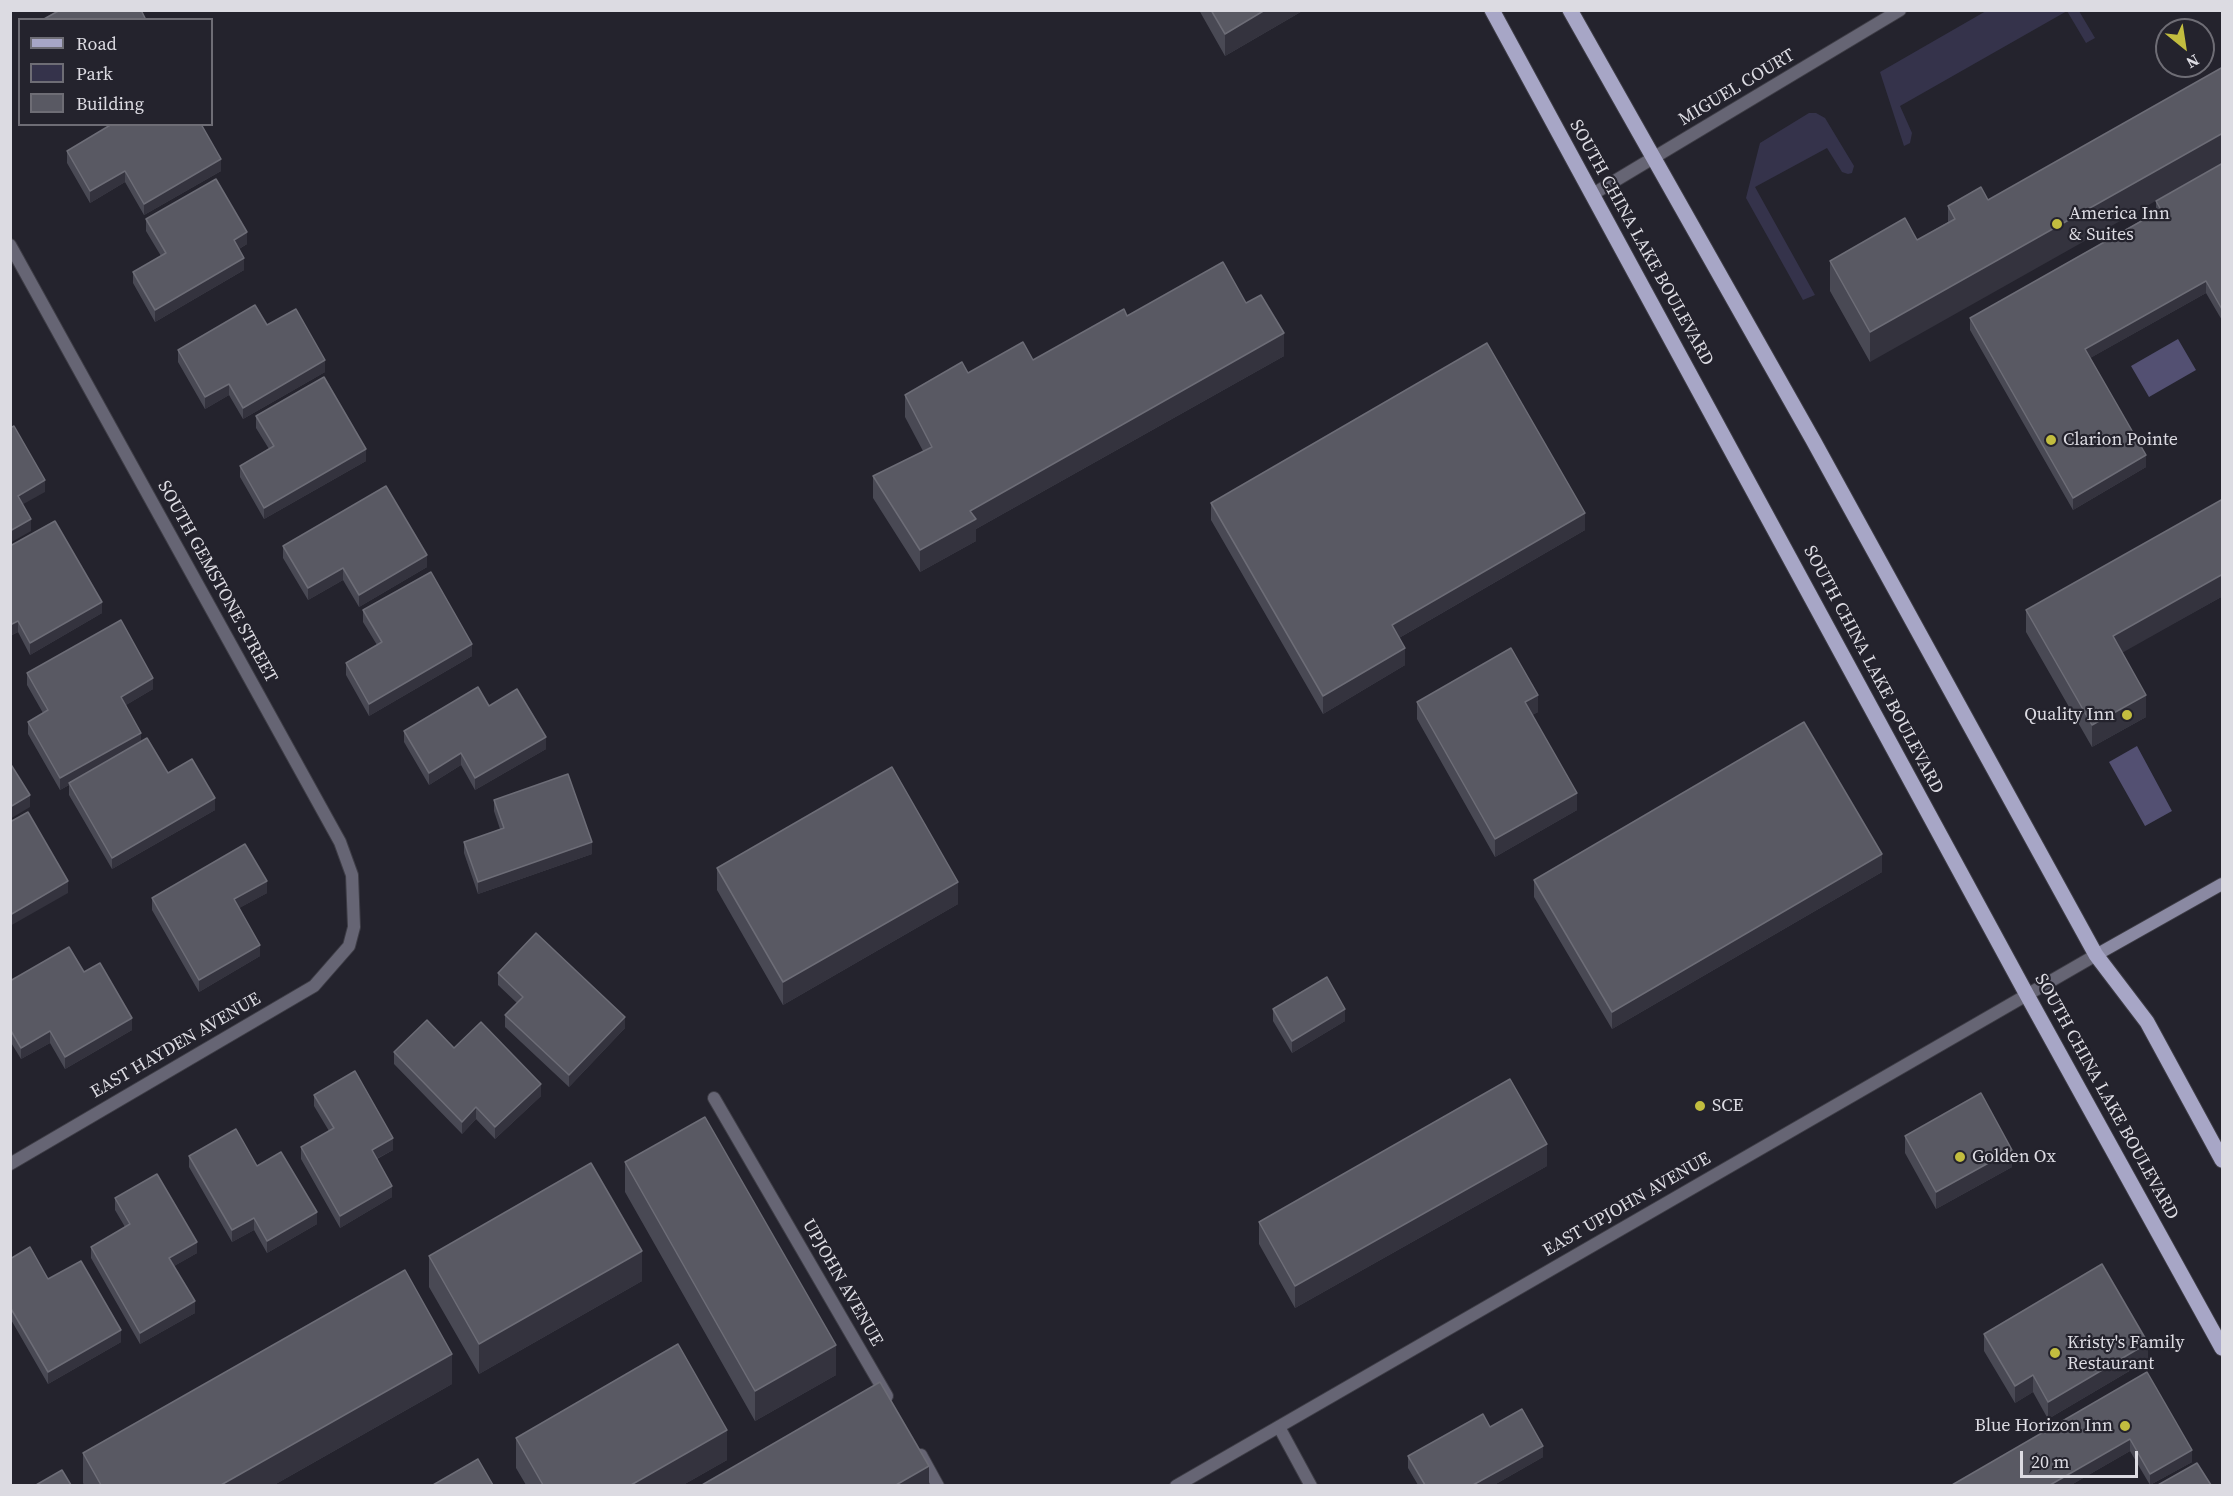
<!DOCTYPE html>
<style>
body{margin:0}
#map{position:relative;width:2233px;height:1496px;overflow:hidden;background:#24232d;font-family:"Source Serif 4",serif}
canvas{display:block}
.frame{position:absolute;inset:0;border:12px solid #dcdbe2;pointer-events:none}
.legend{position:absolute;left:18px;top:18px;width:195px;height:108px;box-sizing:border-box;background:#24232d;border:2px solid #6e6d75;margin:0;padding:8px 10px;list-style:none;font-size:18px;color:#dcdbe2}
.legend li{display:flex;align-items:center;gap:12px;height:30px}
.legend b{width:30px;border:2px solid #6e6d75}
.north{position:absolute;left:2155px;top:18px;width:60px;height:60px;box-sizing:border-box;background:#24232d;border:2px solid #6e6d75;border-radius:50%;rotate:150deg;font-size:16px;font-weight:700;line-height:24px;text-align:center;color:#dcdbe2}
.north::after{content:'';display:block;margin:auto;width:21px;height:27px;background:#c2bd3f;clip-path:polygon(50% 0,100% 100%,50% 72%,0 100%)}
.scale{position:absolute;left:2020px;top:1451px;width:118px;height:27px;box-sizing:border-box;border:3px solid #dcdbe2;border-top:0;padding-left:8px;font-size:18px;line-height:21px;white-space:nowrap;color:#dcdbe2;-webkit-text-stroke:4px #24232d;paint-order:stroke}
</style>
<div id="map">
<canvas width="2233" height="1496"></canvas>
<div class="frame"></div>
<ul class="legend">
<li><b style="height:8px;background:#a7a6c6"></b>Road</li>
<li><b style="height:16px;background:#35334b"></b>Park</li>
<li><b style="height:16px;background:#595963"></b>Building</li>
</ul>
<div class="north">N</div>
<div class="scale">20 m</div>
</div>
<script>
const ctx = document.querySelector('canvas').getContext('2d');
ctx.lineJoin = 'round';
function fillPath(path, color) { ctx.fillStyle = color; ctx.fill(path, 'evenodd'); }
const toPath = rows => new Path2D(rows.map(r => 'M' + r).join(''));
function stroke(path, color, width, dash) { ctx.strokeStyle = color; ctx.lineWidth = width; ctx.lineCap = dash ? 'butt' : 'round'; ctx.setLineDash(dash || []); ctx.stroke(path); }
function drawText(font, color, halo, rows, align = 'center') {
  ctx.font = font + ' "Source Serif 4",serif'; ctx.lineWidth = 4.5; ctx.setLineDash([]); ctx.textBaseline = 'middle'; ctx.strokeStyle = halo; ctx.fillStyle = color; for (const [text, x, y, turn = 0] of rows) {
    ctx.save(); ctx.translate(x, y); ctx.rotate((+turn || 0) * Math.PI / 180); ctx.textAlign = isNaN(turn) ? turn : align; if (halo) ctx.strokeText(text, 0, 0); ctx.fillText(text, 0, 0); ctx.restore();
  }
}
const green = toPath([
 [1986,11,2079,11,2095,38,2086,43,2067,11,1900,106,1912,133,1910,143,1904,146,1880,72],
 [1809,113,1816,113,1825,118,1854,166,1852,173,1848,174,1842,172,1827,148,1755,187,1815,295,1803,300,1746,198,1760,143]
]);
const water = toPath([
 [2178,339,2196,370,2149,397,2131,366],
 [2137,746,2172,811,2145,826,2109,762]
]);
const minor = toPath([
 [1593,194,1900,10],
 [10,245,340,842,352,875,354,927,349,946,314,986,10,1164],
 [714,1098,887,1396],
 [1279,1427,1311,1486],
 [921,1455,938,1486]
]);
const tertiary = toPath([
 [1176,1486,2096,955]
]);
const secondary = toPath([
 [2096,955,2222,884]
]);
const primary = toPath([
 [1492,10,2027,995,2222,1348],
 [1570,10,1813,440,2096,955,2147,1022,2222,1160]
]);
const wall = toPath([
 [1199,10,1304,10,1225,56],
 [67,151,221,171,144,215,125,182,90,203,67,163],
 [2223,163,2223,322,2206,293,2090,358,2146,467,2073,510,1970,330,1970,318,2156,212,2156,201],
 [1981,187,1870,362,1830,291,1830,261,1917,240,1948,222,1948,206],
 [146,219,247,244,239,249,244,270,155,322,133,283,133,272,161,256,146,231],
 [1246,303,1284,356,976,529,976,541,920,572,873,498,873,476,923,451,905,417,905,395,968,373,1033,360,1127,316],
 [267,325,325,372,243,419,229,395,205,409,178,362,178,350],
 [256,416,366,461,264,519,240,477,240,466,269,449,256,428],
 [2223,499,2223,596,2122,652,2146,717,2092,747,2026,632,2026,610],
 [1211,503,1585,530,1399,638,1405,665,1323,714,1211,520],
 [10,546,102,613,30,655,18,632,10,636],
 [283,546,427,567,359,607,343,580,308,600,283,558],
 [363,610,472,656,369,716,346,675,346,663,377,645,363,622],
 [27,673,153,689,126,705,141,741,168,773,215,810,112,869,69,795,69,785,60,790,28,734,28,722,43,713,27,685],
 [1417,702,1538,712,1532,715,1577,810,1495,857,1417,719],
 [489,706,546,749,475,790,461,765,429,785,404,742,404,731],
 [494,800,592,854,478,894,464,853,464,842,500,829,494,811],
 [717,868,958,904,783,1005,717,890],
 [1882,872,1612,1029,1534,897,1534,880],
 [267,893,239,908,260,956,199,992,152,910,152,898],
 [84,972,132,1030,65,1069,50,1043,21,1059,10,1041,10,981],
 [498,973,625,1028,569,1087,505,1027,505,1015,517,1003,498,985],
 [1273,1009,1345,1021,1292,1053,1273,1021],
 [454,1048,541,1096,495,1139,476,1119,462,1134,394,1064,394,1052],
 [314,1095,393,1150,377,1159,392,1197,340,1228,301,1159,301,1147,329,1131,314,1106],
 [1905,1136,2012,1167,1936,1209,1905,1153],
 [189,1156,257,1166,317,1224,267,1253,254,1230,232,1242,189,1167],
 [625,1162,836,1375,755,1421,625,1192],
 [1547,1166,1295,1308,1259,1244,1259,1222],
 [115,1198,197,1253,174,1266,195,1313,140,1344,91,1258,91,1247,125,1227,115,1210],
 [429,1256,642,1281,479,1374,429,1287],
 [10,1259,48,1279,121,1342,48,1384,10,1318],
 [1984,1334,2148,1360,2048,1419,2033,1392,2015,1403,1984,1351],
 [2147,1372,2192,1462,2150,1485,2130,1451,2071,1485],
 [452,1384,274,1485,84,1485,83,1483,83,1453],
 [516,1438,727,1460,683,1485,526,1485,516,1468],
 [1408,1456,1543,1457,1494,1485,1418,1485,1408,1468]
]);
const shadedWall = toPath([
 [1265,10,1304,10,1225,56,1225,34],
 [2223,133,2223,163,1870,362,1870,332],
 [221,159,221,171,144,215,144,204],
 [125,171,125,182,90,203,90,191],
 [247,232,247,244,234,252,234,240],
 [244,258,244,270,155,322,155,310],
 [2206,281,2206,293,2085,361,2085,349],
 [1284,333,1284,356,976,529,976,541,920,572,920,550,970,511],
 [325,360,325,372,243,419,243,408],
 [229,384,229,395,205,409,205,397],
 [366,449,366,461,264,519,264,508],
 [2146,455,2146,467,2073,510,2073,498],
 [45,480,45,492,18,507,18,496],
 [1585,513,1585,530,1392,642,1392,625],
 [31,519,31,531,10,543,10,531],
 [427,555,427,567,359,607,359,595],
 [343,568,343,580,308,600,308,588],
 [2223,574,2223,596,2113,658,2113,636],
 [102,602,102,613,30,655,30,643],
 [18,621,18,632,10,636,10,625],
 [472,644,472,656,369,716,369,704],
 [1405,648,1405,665,1323,714,1323,696],
 [153,678,153,689,121,708,121,697],
 [1538,695,1538,712,1525,719,1525,702],
 [2146,695,2146,717,2092,747,2092,725],
 [141,733,141,745,69,783,69,785,60,790,60,778],
 [546,737,546,749,475,790,475,778],
 [461,753,461,765,429,785,429,773],
 [1577,793,1577,810,1495,857,1495,839],
 [30,795,30,807,10,819,10,807],
 [215,798,215,810,112,869,112,858],
 [592,842,592,854,478,894,478,882],
 [1882,854,1882,872,1612,1029,1612,1012],
 [68,881,68,893,10,926,10,915],
 [267,881,267,893,234,911,234,899],
 [958,882,958,904,783,1005,783,982],
 [260,945,260,956,199,992,199,980],
 [1345,1009,1345,1021,1292,1053,1292,1041],
 [625,1017,625,1028,569,1087,569,1075],
 [132,1018,132,1030,65,1069,65,1057],
 [50,1031,50,1043,21,1059,21,1048],
 [541,1084,541,1096,495,1139,495,1127],
 [476,1107,476,1119,462,1134,462,1122],
 [393,1138,393,1150,372,1161,372,1150],
 [1547,1144,1547,1166,1295,1308,1295,1286],
 [2012,1150,2012,1167,1936,1209,1936,1192],
 [392,1186,392,1197,340,1228,340,1216],
 [317,1212,317,1224,267,1253,267,1241],
 [254,1218,254,1230,232,1242,232,1230],
 [197,1242,197,1253,169,1269,169,1258],
 [642,1251,642,1281,479,1374,479,1344],
 [195,1301,195,1313,140,1344,140,1333],
 [121,1330,121,1342,48,1384,48,1372],
 [2148,1343,2148,1360,2048,1419,2048,1402],
 [836,1345,836,1375,755,1421,755,1391],
 [452,1354,452,1384,274,1485,221,1485],
 [2033,1375,2033,1392,2015,1403,2015,1386],
 [727,1430,727,1460,683,1485,631,1485],
 [2130,1439,2130,1451,2071,1485,2050,1485],
 [1543,1446,1543,1457,1494,1485,1473,1485],
 [2192,1450,2192,1462,2150,1485,2150,1474],
 [929,1466,929,1485,896,1485]
]);
const building = toPath([
 [60,10,141,10,146,20,44,19,60,10],
 [1211,10,1265,10,1225,34,1211,10],
 [2223,67,2223,133,1870,332,1830,261,1905,218,1917,240,1955,219,1948,206,1981,187,1988,200,2223,67],
 [112,124,201,124,221,159,144,204,125,171,90,191,67,151,112,124],
 [2223,163,2223,311,2206,281,2085,349,2146,455,2073,498,1970,318,2161,210,2156,201,2223,163],
 [216,179,247,232,234,240,244,258,155,310,133,272,166,253,146,219,216,179],
 [1223,262,1246,303,1261,295,1284,333,970,511,976,519,920,550,873,476,932,447,905,395,962,362,968,373,1023,342,1033,360,1124,309,1127,316,1223,262],
 [255,305,267,325,296,309,325,360,243,408,229,384,205,397,178,350,255,305],
 [1487,343,1585,513,1392,625,1405,648,1323,696,1211,503,1487,343],
 [324,377,366,449,264,508,240,466,274,446,256,416,324,377],
 [14,426,45,480,18,496,31,519,10,531,10,428,14,426],
 [386,486,427,555,359,595,343,568,308,588,283,546,386,486],
 [2223,499,2223,574,2113,636,2146,695,2092,725,2026,610,2223,499],
 [55,521,102,602,30,643,18,621,10,625,10,546,55,521],
 [431,572,472,644,369,704,346,663,382,642,363,610,431,572],
 [121,620,153,678,121,697,141,733,60,778,28,722,48,710,27,673,121,620],
 [1511,648,1538,695,1525,702,1577,793,1495,839,1417,702,1511,648],
 [478,687,489,706,517,689,546,737,475,778,461,753,429,773,404,731,478,687],
 [1804,722,1882,854,1612,1012,1534,880,1804,722],
 [147,738,168,773,192,759,215,798,112,858,69,783,147,738],
 [10,763,30,795,10,807,10,763],
 [892,767,958,882,783,982,717,868,892,767],
 [568,774,592,842,478,882,464,842,504,828,494,800,568,774],
 [28,812,68,881,10,915,10,822,28,812],
 [245,844,267,881,234,899,260,945,199,980,152,898,245,844],
 [536,933,625,1017,569,1075,505,1015,523,997,498,973,536,933],
 [69,947,84,972,100,963,132,1018,65,1057,50,1031,21,1048,10,1029,10,981,69,947],
 [1327,977,1345,1009,1292,1041,1273,1009,1327,977],
 [427,1020,454,1048,481,1022,541,1084,495,1127,476,1107,462,1122,394,1052,427,1020],
 [355,1071,393,1138,372,1150,392,1186,340,1216,301,1147,334,1128,314,1095,355,1071],
 [1510,1079,1547,1144,1295,1286,1259,1222,1510,1079],
 [1981,1093,2012,1150,1936,1192,1905,1136,1981,1093],
 [705,1117,836,1345,755,1391,625,1162,705,1117],
 [236,1129,257,1166,281,1152,317,1212,267,1241,254,1218,232,1230,189,1156,236,1129],
 [591,1163,642,1251,479,1344,429,1256,591,1163],
 [157,1174,197,1242,169,1258,195,1301,140,1333,91,1247,130,1224,115,1198,157,1174],
 [30,1247,48,1279,81,1261,121,1330,48,1372,10,1307,10,1259,30,1247],
 [2102,1264,2148,1343,2048,1402,2033,1375,2015,1386,1984,1334,2102,1264],
 [405,1270,452,1354,221,1485,101,1485,83,1453,405,1270],
 [678,1344,727,1430,631,1485,543,1485,516,1438,678,1344],
 [2147,1372,2192,1450,2150,1474,2130,1439,2050,1485,1952,1485,2147,1372],
 [880,1382,929,1466,896,1485,702,1485,880,1382],
 [1522,1409,1543,1446,1473,1485,1425,1485,1408,1456,1483,1414,1490,1427,1522,1409],
 [478,1459,493,1485,433,1485,478,1459],
 [2197,1463,2211,1485,2158,1485,2197,1463],
 [62,1470,71,1485,36,1485,62,1470]
]);
const markers = [
 [2057,224,6,"#c2bd3f"],
 [2051,440,6,"#c2bd3f"],
 [2127,715,6,"#c2bd3f"],
 [1700,1106,6,"#c2bd3f"],
 [1960,1157,6,"#c2bd3f"],
 [2055,1353,6,"#c2bd3f"],
 [2125,1426,6,"#c2bd3f"]
];
const streetNames = [
 ["MIGUEL COURT",1737,88,-31],
 ["SOUTH CHINA LAKE BOULEVARD",1641,243,61],
 ["SOUTH GEMSTONE STREET",217,582,61],
 ["SOUTH CHINA LAKE BOULEVARD",1873,670,62],
 ["EAST HAYDEN AVENUE",176,1046,-30],
 ["SOUTH CHINA LAKE BOULEVARD",2106,1097,61],
 ["EAST UPJOHN AVENUE",1627,1205,-30],
 ["UPJOHN AVENUE",842,1283,60]
];
const poiNames = [
 ["America Inn",2069,214],
 ["& Suites",2069,235],
 ["Clarion Pointe",2063,440],
 ["Quality Inn",2115,715,"right"],
 ["SCE",1712,1106],
 ["Golden Ox",1972,1157],
 ["Kristy's Family",2067,1343],
 ["Restaurant",2067,1364],
 ["Blue Horizon Inn",2113,1426,"right"]
];
fillPath(green, '#35334b');
fillPath(water, '#535072');
stroke(minor, '#3e3d46', 14);
stroke(tertiary, '#3e3d46', 14);
stroke(secondary, '#3e3d46', 14);
stroke(primary, '#3e3d46', 17);
stroke(minor, '#666574', 12);
stroke(tertiary, '#666574', 12);
stroke(secondary, '#8a89a2', 12);
stroke(primary, '#a7a6c6', 15);
fillPath(wall, '#494954');
fillPath(shadedWall, '#34333e');
fillPath(building, '#595963');
stroke(building, '#6d6d77', 1.5);
for (const [x, y, r, color] of markers) { const dot = new Path2D(); dot.arc(x, y, r, 0, 2 * Math.PI); ctx.fillStyle = color; ctx.fill(dot); stroke(dot, '#24232d', 2); }
drawText('18px', '#dcdbe2', '#24232d', streetNames);
drawText('18px', '#dcdbe2', '#24232d', poiNames, 'left');
</script>
